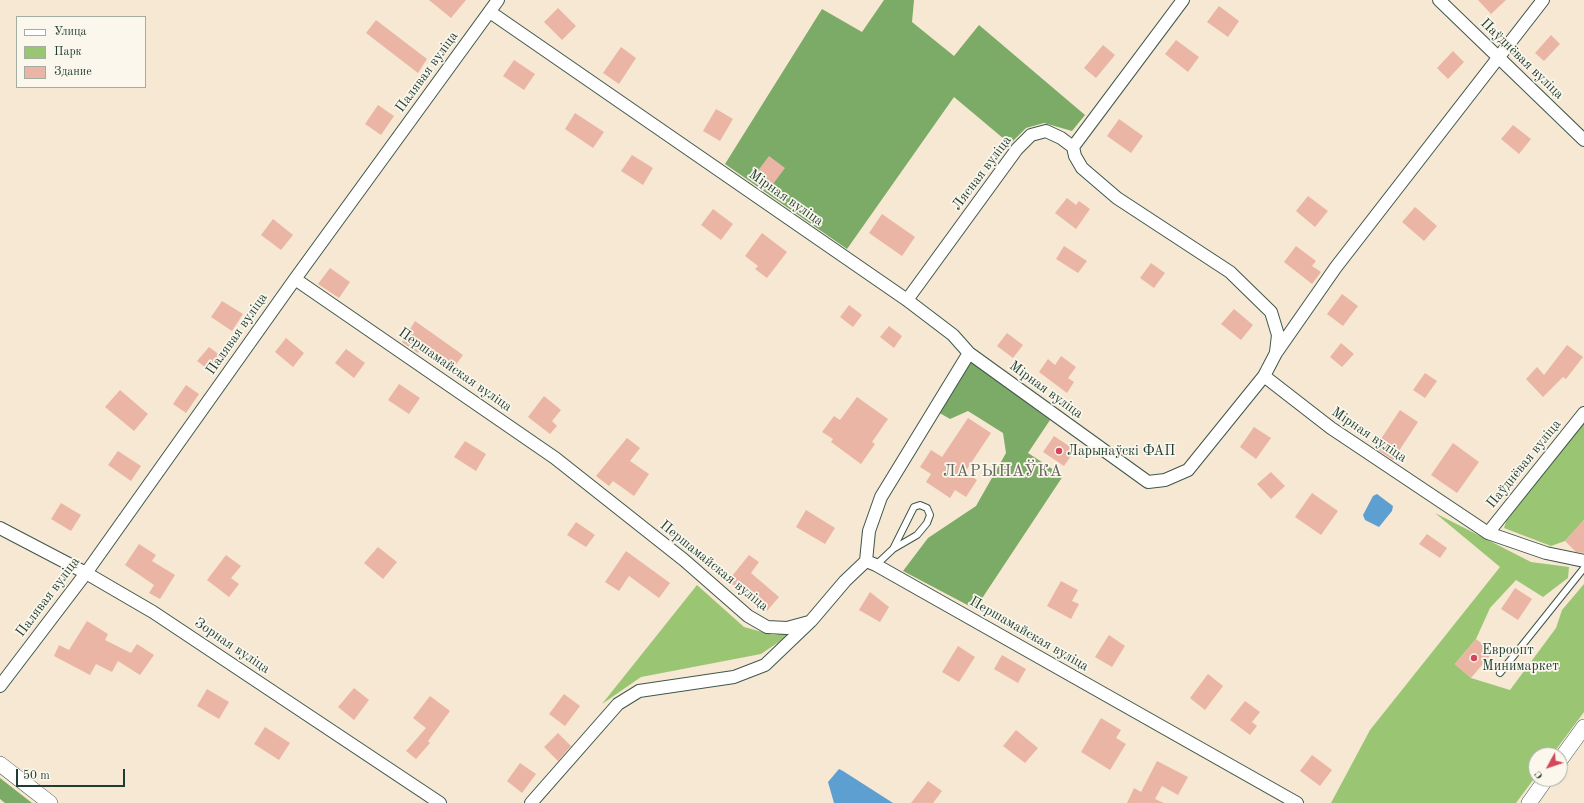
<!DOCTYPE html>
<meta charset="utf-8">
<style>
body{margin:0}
#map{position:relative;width:1584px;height:803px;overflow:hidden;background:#f6e8d2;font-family:"Old Standard TT",serif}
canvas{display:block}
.legend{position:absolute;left:16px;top:16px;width:130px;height:72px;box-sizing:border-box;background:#fbf7ec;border:1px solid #a3ada2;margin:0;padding:5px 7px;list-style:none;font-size:12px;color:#1f3d34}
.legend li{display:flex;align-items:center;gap:8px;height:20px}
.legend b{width:20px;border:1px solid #a3ada2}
.north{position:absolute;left:1528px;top:747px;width:40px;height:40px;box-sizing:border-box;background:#fbf7ec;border:1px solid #a3ada2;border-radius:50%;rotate:230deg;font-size:11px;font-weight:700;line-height:16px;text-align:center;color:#1f3d34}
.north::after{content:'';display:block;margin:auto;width:14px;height:18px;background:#d1495b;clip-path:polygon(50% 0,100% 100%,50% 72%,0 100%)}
.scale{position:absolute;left:16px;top:769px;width:109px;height:18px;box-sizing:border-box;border:2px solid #1f3d34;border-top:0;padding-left:5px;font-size:12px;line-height:14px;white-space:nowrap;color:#1f3d34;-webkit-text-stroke:3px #fbf7ec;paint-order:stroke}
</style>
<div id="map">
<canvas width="1584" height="803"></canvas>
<ul class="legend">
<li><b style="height:5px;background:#fff"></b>Улица</li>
<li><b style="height:11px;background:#9ac674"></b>Парк</li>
<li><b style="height:11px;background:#ebb5a5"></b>Здание</li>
</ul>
<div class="north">С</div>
<div class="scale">50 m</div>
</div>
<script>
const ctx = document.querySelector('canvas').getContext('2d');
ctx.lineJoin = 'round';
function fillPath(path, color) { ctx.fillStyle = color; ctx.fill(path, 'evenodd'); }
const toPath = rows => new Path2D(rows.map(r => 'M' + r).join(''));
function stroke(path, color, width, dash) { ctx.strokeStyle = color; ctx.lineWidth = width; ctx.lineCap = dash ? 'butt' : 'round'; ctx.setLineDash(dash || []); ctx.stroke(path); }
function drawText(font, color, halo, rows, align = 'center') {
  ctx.font = font + ' "Old Standard TT",serif'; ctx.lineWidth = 3.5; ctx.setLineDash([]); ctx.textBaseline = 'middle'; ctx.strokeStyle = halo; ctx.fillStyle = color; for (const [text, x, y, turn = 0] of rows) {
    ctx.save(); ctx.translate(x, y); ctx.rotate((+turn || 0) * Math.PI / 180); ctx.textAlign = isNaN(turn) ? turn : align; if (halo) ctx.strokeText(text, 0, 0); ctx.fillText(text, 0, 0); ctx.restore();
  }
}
const green = toPath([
 [1584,423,1584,520,1565,541,1551,546,1504,528,1507,518],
 [1435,513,1531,562,1569,567,1568,578,1543,597,1516,580,1490,608,1476,639,1455,664,1471,678,1510,690,1556,628,1562,610,1584,584,1584,712,1552,755,1536,755,1536,776,1516,803,1331,803,1370,730,1500,567],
 [697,585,744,627,773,635,792,633,761,654,641,677,602,704]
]);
const forest = toPath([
 [884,0,914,0,912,22,954,56,979,25,1085,115,1072,131,1044,123,1026,128,1010,144,954,97,847,249,725,164,822,9,862,32],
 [971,361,1050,420,1028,453,1063,476,975,609,903,571,928,538,976,506,1006,453,1003,433,968,411,950,419,938,412],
 [0,778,32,803,5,803,0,799]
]);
const water = toPath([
 [1377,494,1393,506,1392,511,1379,527,1365,520,1363,515,1373,496],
 [839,769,843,771,893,803,834,803,828,782]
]);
const building = toPath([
 [429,0,466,0,451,18],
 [1478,0,1506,0,1491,14],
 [1219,6,1239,21,1228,37,1207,22],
 [558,8,576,26,562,40,544,22],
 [376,20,427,59,418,73,366,33],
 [1551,35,1560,44,1544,61,1535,53],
 [1176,40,1199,57,1188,72,1165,54],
 [1103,45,1115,55,1096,78,1084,68],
 [621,47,636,58,619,84,603,73],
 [1453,51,1464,62,1448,79,1437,68],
 [514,60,535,74,524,90,503,76],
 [378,105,394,116,381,135,365,124],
 [716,109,733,119,720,141,703,131],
 [575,113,604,132,593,148,565,129],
 [1119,119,1143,136,1131,153,1107,136],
 [1513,125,1531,139,1519,154,1501,139],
 [632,155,653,168,643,185,621,171],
 [769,156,785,168,770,188,754,176],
 [1308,196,1328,211,1315,227,1296,211],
 [1067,198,1076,205,1079,201,1090,209,1076,229,1055,213],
 [1415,207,1437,226,1424,241,1402,222],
 [713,209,733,224,721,240,701,225],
 [882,214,915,237,902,256,869,233],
 [273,219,293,235,281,250,261,235],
 [762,233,787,252,767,278,755,269,758,266,745,256],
 [1064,246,1087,261,1078,273,1056,259],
 [1296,246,1316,261,1312,266,1321,272,1312,284,1284,262],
 [1151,263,1165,273,1154,288,1140,278],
 [330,268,350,282,339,298,318,284],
 [1342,294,1358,306,1343,326,1327,314],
 [222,301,243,314,232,331,211,317],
 [849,305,862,315,853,327,840,317],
 [1234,309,1253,325,1241,340,1221,324],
 [415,321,463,355,451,371,420,350,418,353,402,342],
 [889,326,902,336,894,348,880,337],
 [1007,333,1023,345,1013,358,997,346],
 [286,338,304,353,293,367,275,352],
 [1341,343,1354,354,1342,367,1330,357],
 [1567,345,1583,357,1566,379,1563,377,1543,397,1526,379,1537,367,1544,375],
 [209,347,221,356,210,371,197,361],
 [346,349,365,363,354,378,335,363],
 [1061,356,1076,367,1068,378,1074,382,1067,393,1039,372,1048,359,1055,365],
 [1425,373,1437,381,1425,398,1413,390],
 [399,384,420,398,409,414,388,400],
 [186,385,199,394,186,413,173,404],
 [120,390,148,414,134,431,105,407],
 [544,396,561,410,552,421,557,426,550,434,528,417],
 [857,397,888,419,872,442,875,444,861,464,831,442,833,439,822,432,834,416,840,420],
 [1400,410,1418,422,1393,460,1375,448],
 [968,418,991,433,965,472,977,480,966,497,955,490,950,498,926,482,931,474,920,467,931,450,942,457],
 [1254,427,1271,438,1256,459,1240,447],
 [1054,436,1075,450,1064,466,1043,452],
 [627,438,640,448,630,461,649,474,634,496,613,481,609,486,596,476],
 [465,441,486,454,476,471,454,457],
 [1453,443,1479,462,1457,493,1431,475],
 [118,451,141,466,131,481,108,465],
 [1271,472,1285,486,1271,499,1257,484],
 [1312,493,1338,511,1321,535,1295,517],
 [61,503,81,515,71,531,51,519],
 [806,510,835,528,825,544,796,527],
 [1584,520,1584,553,1576,552,1565,541],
 [576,522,595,535,586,547,567,535],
 [1427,534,1447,548,1440,558,1419,544],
 [139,544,156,555,152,561,175,575,160,599,149,593,154,585,125,565],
 [378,547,397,562,383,579,364,563],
 [626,551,670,583,659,598,629,576,619,591,605,582],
 [226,555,241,566,231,578,239,584,229,597,207,580],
 [749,555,759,562,751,573,779,597,766,612,728,581],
 [1061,581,1078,590,1072,601,1079,604,1071,619,1047,606],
 [1515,588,1532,599,1518,620,1501,609],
 [870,592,889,607,880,622,859,610],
 [87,621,108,634,105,640,131,653,137,644,154,655,140,675,118,661,112,672,96,664,90,675,54,656,59,645,69,650],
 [1109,635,1125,646,1112,667,1095,657],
 [1476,639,1493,652,1471,678,1455,664],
 [958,646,975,657,959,682,942,672],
 [1002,655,1026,669,1018,683,994,669],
 [1208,674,1223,686,1205,710,1190,698],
 [354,688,369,700,354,720,338,707],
 [207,689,229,702,219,719,197,706],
 [564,694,580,706,565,726,549,714],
 [430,696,450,711,428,741,430,743,416,759,406,751,426,728,413,718],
 [1245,701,1260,712,1252,722,1257,726,1250,735,1230,720],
 [1101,718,1121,730,1116,738,1126,744,1110,770,1081,752],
 [265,727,290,743,279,760,254,744],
 [1016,730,1038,748,1025,763,1003,746],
 [558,733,571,746,558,761,544,747],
 [1312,755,1332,770,1320,786,1300,771],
 [1157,761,1188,777,1178,795,1162,786,1155,799,1164,803,1127,803,1134,788,1141,792],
 [520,763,536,774,522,793,507,781],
 [928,781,942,791,933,803,911,803]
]);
const service = toPath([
 [876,565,893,549,917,535,927,523,930,515,927,508,920,505,914,507,893,549],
 [1500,673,1584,568]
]);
const minor = toPath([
 [1439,0,1584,140],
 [490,12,907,300,953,335,969,353,1148,482,1165,480,1188,470,1264,376,1276,353,1336,267,1543,0],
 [1073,147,1075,156,1082,168,1117,198,1230,272,1271,312,1278,335,1276,352],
 [1073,147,1183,0],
 [295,279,555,458,684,560,748,616,767,627,787,628,809,622],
 [907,300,1017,149,1031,135,1046,131,1061,138,1073,147],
 [1264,376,1331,428,1488,533,1546,553,1584,561],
 [0,528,86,573,153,612,440,803],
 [1488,533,1584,413],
 [866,561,869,531,881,497,969,353],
 [0,686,86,573,295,279,498,0],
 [531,803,618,704,639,691,734,677,765,665,811,621,845,581,866,561,876,565,1297,803]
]);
const tertiary = toPath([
 [1560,760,1584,727],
 [0,764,50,803],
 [1529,803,1546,779]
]);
const markers = [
 [1059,451,4,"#d1495b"],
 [1474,658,4,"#d1495b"]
];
const streetNames = [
 ["Паўднёвая вуліца",1522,59,44],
 ["Палявая вуліца",427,72,-54],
 ["Лясная вуліца",982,173,-53],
 ["Мірная вуліца",786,198,35],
 ["Палявая вуліца",237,334,-55],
 ["Першамайская вуліца",455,370,35],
 ["Мірная вуліца",1046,390,36],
 ["Мірная вуліца",1369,435,34],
 ["Паўднёвая вуліца",1524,464,-51],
 ["Першамайская вуліца",714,566,39],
 ["Палявая вуліца",48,597,-53],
 ["Першамайская вуліца",1029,634,30],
 ["Зорная вуліца",232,646,34]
];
const poiNames = [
 ["Ларынаўскі ФАП",1067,451],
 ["Евроопт",1482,650],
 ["Минимаркет",1482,666]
];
const quarterNames = [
 ["ЛАРЫНАЎКА",1003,472]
];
fillPath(green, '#9ac674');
fillPath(forest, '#7bab66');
fillPath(water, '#5e9fd1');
fillPath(building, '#ebb5a5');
stroke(service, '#3f574c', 8);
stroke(minor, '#3f574c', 14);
stroke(tertiary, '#3f574c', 16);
stroke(service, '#fff', 6);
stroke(minor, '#fff', 12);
stroke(tertiary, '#fff', 15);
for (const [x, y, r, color] of markers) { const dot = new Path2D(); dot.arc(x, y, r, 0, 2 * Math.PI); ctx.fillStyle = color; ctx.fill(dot); stroke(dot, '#fbf7ec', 1.5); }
drawText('14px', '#1f3d34', '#fbf7ec', streetNames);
drawText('14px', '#1f3d34', '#fbf7ec', poiNames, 'left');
ctx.letterSpacing = '1px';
drawText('16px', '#66675c', '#fbf7ec', quarterNames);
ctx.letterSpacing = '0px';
</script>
